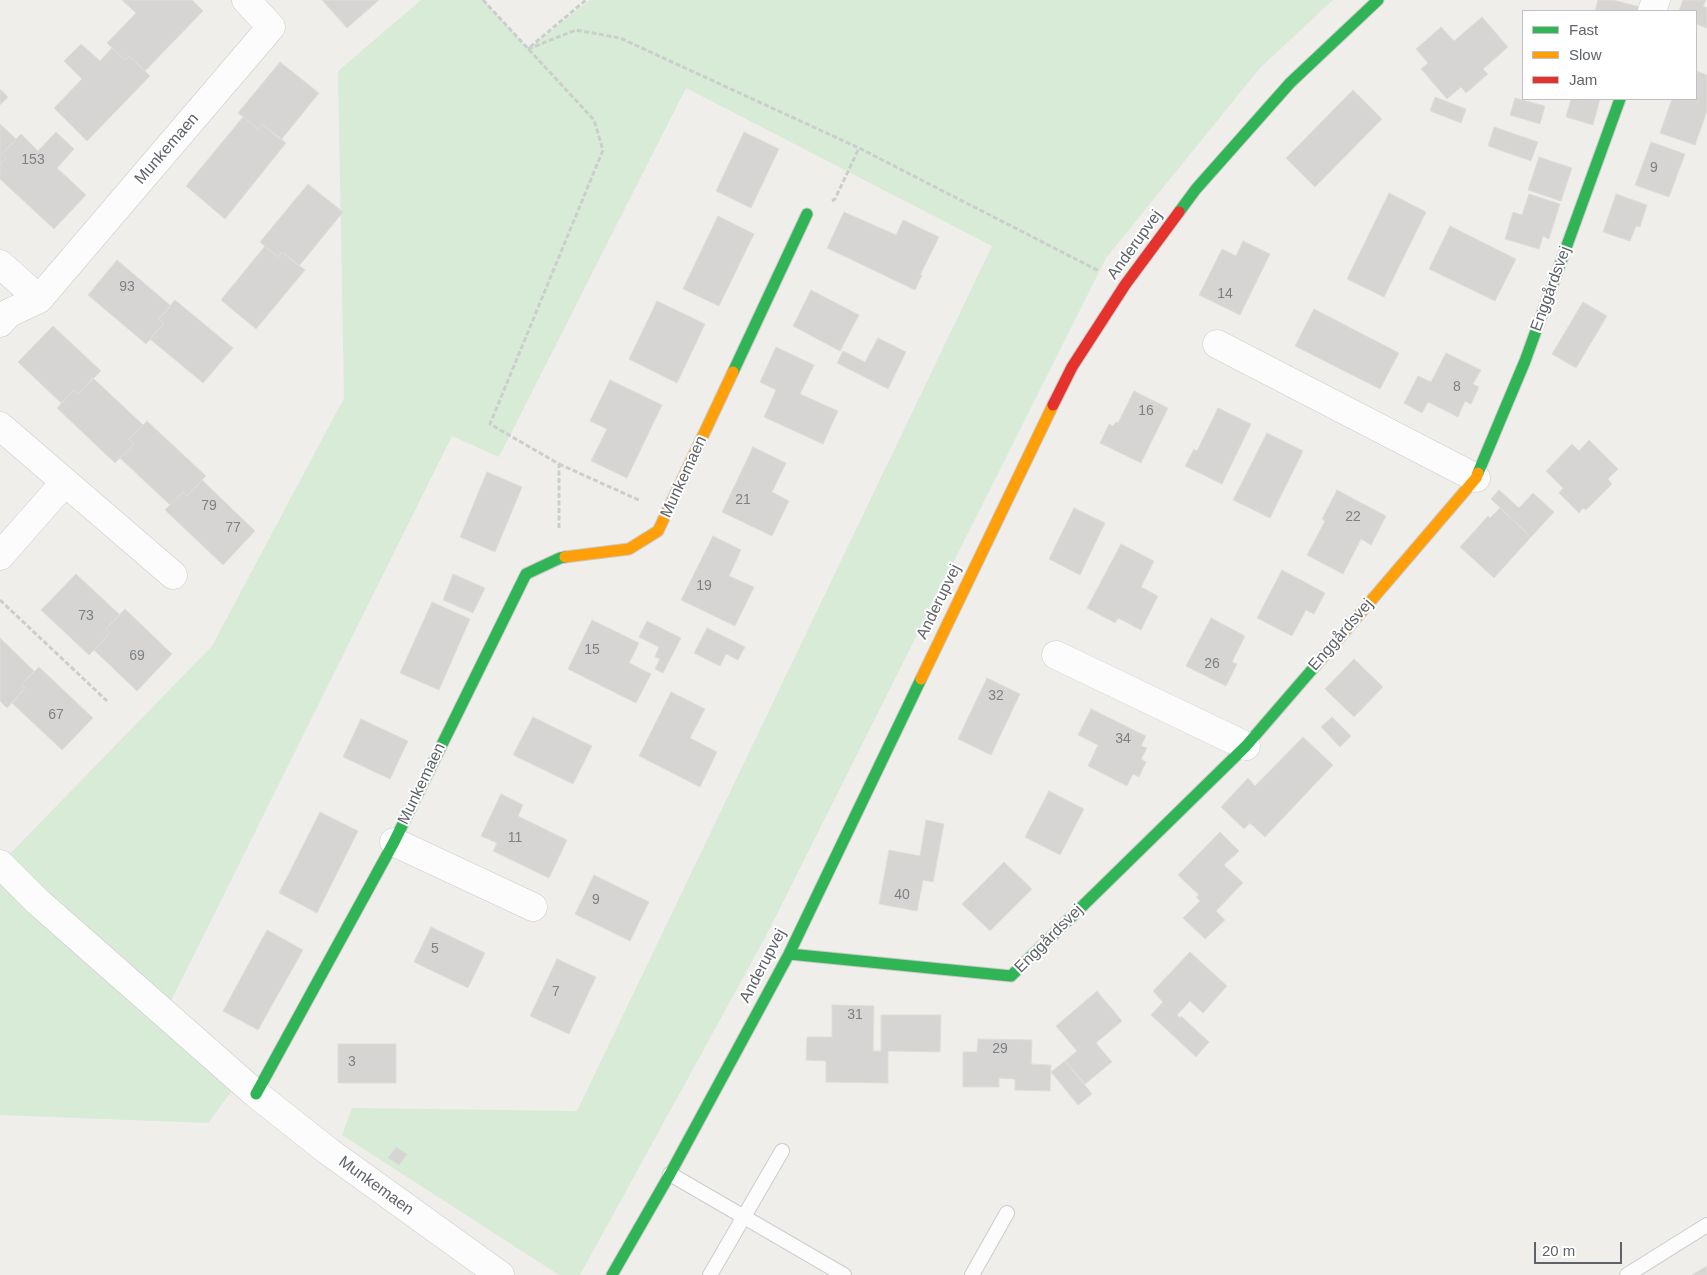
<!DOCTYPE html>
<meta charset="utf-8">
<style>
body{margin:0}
#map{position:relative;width:1707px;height:1275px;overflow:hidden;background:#efeeea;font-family:Helvetica,sans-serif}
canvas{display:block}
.legend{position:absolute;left:1522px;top:10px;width:175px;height:90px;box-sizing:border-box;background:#fff;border:1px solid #bfc1c3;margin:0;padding:6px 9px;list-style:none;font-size:15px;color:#5f6368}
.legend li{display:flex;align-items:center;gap:10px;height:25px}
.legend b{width:25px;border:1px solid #bfc1c3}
.scale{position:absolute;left:1534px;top:1242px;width:88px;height:22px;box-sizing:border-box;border:2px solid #5f6368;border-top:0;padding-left:6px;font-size:15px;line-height:18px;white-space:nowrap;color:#5f6368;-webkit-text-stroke:4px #fff;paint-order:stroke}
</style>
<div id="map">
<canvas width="1707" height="1275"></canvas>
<ul class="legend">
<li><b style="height:6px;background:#30b455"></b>Fast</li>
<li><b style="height:6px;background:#ff9f0a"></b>Slow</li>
<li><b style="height:6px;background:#e5322d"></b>Jam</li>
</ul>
<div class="scale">20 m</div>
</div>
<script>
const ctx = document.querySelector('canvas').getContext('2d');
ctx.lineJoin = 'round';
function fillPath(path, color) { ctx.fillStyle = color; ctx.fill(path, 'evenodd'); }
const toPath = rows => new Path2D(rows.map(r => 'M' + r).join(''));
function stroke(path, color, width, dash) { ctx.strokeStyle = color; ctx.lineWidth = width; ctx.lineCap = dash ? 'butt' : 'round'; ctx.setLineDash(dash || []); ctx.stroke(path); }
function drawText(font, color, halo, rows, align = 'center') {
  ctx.font = font + ' Helvetica,sans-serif'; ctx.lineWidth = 4; ctx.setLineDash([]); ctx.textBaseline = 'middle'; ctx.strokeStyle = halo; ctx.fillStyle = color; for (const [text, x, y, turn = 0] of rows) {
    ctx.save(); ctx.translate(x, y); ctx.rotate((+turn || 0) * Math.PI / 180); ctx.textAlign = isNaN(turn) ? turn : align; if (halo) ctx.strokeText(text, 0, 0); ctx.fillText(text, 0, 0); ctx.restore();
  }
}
const green = toPath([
 [421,0,483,0,528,49,590,0,1333,0,1260,68,1106,258,766,936,580,1275,559,1275,342,1135,352,1108,577,1111,992,246,686,88,499,457,452,436,165,1013,240,1080,208,1123,0,1115,0,864,212,646,344,398,338,71]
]);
const building = toPath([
 [122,0,192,0,203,11,145,71,129,56,125,60,107,43,136,13,122,0],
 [322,0,379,0,347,28,322,0],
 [1598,0,1613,0,1640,7,1639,11,1595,11,1598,0],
 [1683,0,1706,0,1703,6,1707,8,1707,28,1696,24,1696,11,1679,11,1683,0],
 [1482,17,1508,47,1483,69,1488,74,1466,93,1461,87,1447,99,1421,69,1428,63,1416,49,1441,27,1454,41,1482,17],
 [81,44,100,61,112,48,125,60,129,56,150,76,87,141,54,108,82,79,64,61,81,44],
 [280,62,319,93,281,140,262,124,258,129,238,113,280,62],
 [1696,71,1707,75,1707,111,1695,145,1660,133,1672,99,1696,99,1696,71],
 [0,89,8,97,0,105,0,89],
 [1353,90,1382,119,1315,187,1286,158,1353,90],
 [1435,97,1466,109,1461,123,1430,111,1435,97],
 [1515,98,1545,106,1540,124,1510,115,1515,98],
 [1571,99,1600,99,1593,125,1566,117,1571,99],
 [243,117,258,129,262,124,286,143,225,219,186,186,243,117],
 [0,124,16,139,2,154,6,158,0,164,0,124],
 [1494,127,1538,142,1531,161,1488,146,1494,127],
 [56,132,74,149,57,168,86,195,54,229,0,179,0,164,6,158,2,154,21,134,38,151,56,132],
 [744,132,779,149,751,208,716,191,744,132],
 [1651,142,1685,154,1669,197,1635,185,1651,142],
 [1539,157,1572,168,1561,201,1528,190,1539,157],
 [308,184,343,212,299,266,282,252,278,257,260,242,308,184],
 [1389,193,1426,212,1384,297,1347,279,1389,193],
 [1529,194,1560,204,1549,239,1543,236,1539,249,1505,239,1513,212,1522,215,1529,194],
 [1616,194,1647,205,1640,227,1636,226,1630,241,1603,232,1616,194],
 [844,212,896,235,903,220,939,237,920,275,922,275,915,290,827,248,844,212],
 [718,216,754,234,719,306,683,289,718,216],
 [1450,226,1516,259,1495,301,1429,269,1450,226],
 [1243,241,1270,254,1240,315,1199,295,1222,249,1236,256,1243,241],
 [265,246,278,257,282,252,305,270,256,329,221,300,265,246],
 [117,260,171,306,159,319,164,323,146,344,88,295,117,260],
 [811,290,859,315,840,351,793,326,811,290],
 [175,300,233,348,203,383,150,339,164,323,159,319,175,300],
 [657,301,705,324,677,383,629,359,657,301],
 [1583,302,1607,316,1576,368,1552,354,1583,302],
 [1314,309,1399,353,1380,389,1295,346,1314,309],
 [53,326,101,371,78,394,74,390,61,403,18,362,53,326],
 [878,338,906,352,888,389,837,363,843,351,865,362,878,338],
 [776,347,814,365,800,394,838,411,823,444,764,417,776,390,760,382,776,347],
 [1446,353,1481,370,1473,384,1479,387,1471,404,1465,401,1458,417,1428,402,1422,413,1404,403,1418,376,1431,382,1446,353],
 [93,378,143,425,129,439,134,444,115,463,57,408,74,390,78,394,93,378],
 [610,380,662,405,627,478,591,461,607,429,590,421,610,380],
 [1134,391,1168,408,1141,463,1100,443,1109,424,1113,426,1116,422,1118,423,1134,391],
 [1218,408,1251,424,1222,484,1185,466,1194,449,1197,451,1218,408],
 [147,421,206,476,187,496,183,492,170,505,120,458,134,444,129,439,147,421],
 [1267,433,1303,451,1270,518,1233,500,1267,433],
 [1589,440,1618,469,1608,479,1612,484,1586,510,1583,508,1579,513,1559,493,1563,488,1546,471,1572,444,1579,451,1589,440],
 [753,447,786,463,772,492,789,501,772,536,722,512,753,447],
 [487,472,522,487,495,552,460,537,487,472],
 [202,480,255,531,223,565,165,510,183,492,187,496,202,480],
 [1337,490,1386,516,1371,545,1361,539,1343,574,1307,555,1325,521,1322,519,1337,490],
 [1499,490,1519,508,1533,493,1554,512,1531,537,1491,499,1499,490],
 [1074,508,1105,523,1080,575,1049,559,1074,508],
 [1500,508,1531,537,1494,578,1460,547,1488,516,1490,518,1500,508],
 [713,536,741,550,729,576,754,587,735,626,681,600,713,536],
 [1121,544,1154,561,1141,587,1158,596,1141,630,1118,618,1115,623,1087,608,1121,544],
 [1282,570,1325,593,1314,614,1306,610,1292,636,1257,618,1282,570],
 [76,574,120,615,106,629,110,633,89,655,41,610,76,574],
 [453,574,485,588,473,613,443,600,453,574],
 [432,602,470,619,439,690,400,673,432,602],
 [125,609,172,654,137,691,94,650,110,633,106,629,125,609],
 [1211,618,1245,636,1232,662,1237,664,1226,686,1186,666,1211,618],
 [592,620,639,643,629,663,651,674,636,703,568,669,592,620],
 [647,621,681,638,663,673,655,669,660,659,655,657,659,647,639,637,647,621],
 [707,628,745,647,738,660,726,654,720,666,694,653,707,628],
 [0,638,34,671,21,685,25,688,7,708,0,701,0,638],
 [1354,659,1383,687,1354,717,1325,689,1354,659],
 [39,667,93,718,62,750,12,703,25,688,21,685,39,667],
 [987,678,1020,694,991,755,958,739,987,678],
 [671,692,705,709,690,738,717,752,700,787,639,756,671,692],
 [1091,709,1146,736,1141,746,1147,748,1141,759,1146,762,1139,777,1133,774,1127,786,1088,766,1098,745,1078,735,1091,709],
 [533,717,592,746,573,784,513,755,533,717],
 [1332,717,1351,736,1340,747,1321,727,1332,717],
 [361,719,408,741,390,779,343,757,361,719],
 [1303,737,1333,765,1265,837,1250,823,1244,829,1221,807,1248,778,1255,786,1303,737],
 [1049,791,1084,809,1060,855,1025,837,1049,791],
 [501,794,523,805,518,816,567,840,549,878,493,851,497,843,481,836,501,794],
 [320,812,358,831,317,913,279,893,320,812],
 [926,820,944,824,933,882,923,880,917,911,879,904,889,850,920,856,926,820],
 [1220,832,1239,851,1224,865,1243,883,1216,911,1225,920,1205,939,1183,918,1200,901,1196,897,1199,895,1178,875,1220,832],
 [1004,862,1032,889,990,931,962,904,1004,862],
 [594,875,649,902,630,941,575,914,594,875],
 [431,927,485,953,468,988,414,962,431,927],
 [267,930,303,950,258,1030,223,1011,267,930],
 [1190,952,1227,986,1203,1013,1190,1001,1177,1015,1180,1018,1181,1016,1209,1042,1196,1057,1151,1015,1163,1002,1153,991,1190,952],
 [557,959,596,977,569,1034,530,1016,557,959],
 [1097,991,1122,1021,1096,1043,1112,1062,1085,1084,1065,1061,1077,1051,1056,1026,1097,991],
 [832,1005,874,1006,873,1051,881,1051,881,1015,941,1015,940,1052,888,1051,888,1083,826,1082,826,1061,806,1060,807,1037,832,1037,832,1005],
 [978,1039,1032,1040,1031,1064,1051,1065,1050,1091,1015,1090,1015,1079,999,1078,999,1087,963,1087,963,1052,977,1052,978,1039],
 [338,1044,396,1044,396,1083,338,1083,338,1044],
 [1065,1061,1092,1094,1078,1105,1051,1072,1065,1061],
 [396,1147,407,1154,399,1165,388,1158,396,1147],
 [1707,1266,1707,1275,1692,1275,1707,1266]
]);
const path = toPath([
 [483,0,594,120,603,150,490,424,559,464,559,530],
 [530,47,586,0],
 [528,49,576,30,620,38,859,148,1099,271],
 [832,201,835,199,859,148],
 [559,464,641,501],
 [0,600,107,701]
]);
const lane = toPath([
 [670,1174,844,1275],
 [710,1275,782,1151],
 [972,1275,1007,1213],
 [1627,1275,1707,1225]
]);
const street = toPath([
 [1652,11,1656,0],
 [0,264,39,299],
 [0,323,9,313,39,299,271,27,246,0],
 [1217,344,1476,478],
 [0,426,173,575],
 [0,556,65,482],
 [1056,655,1246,746],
 [394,842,533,907],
 [0,864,37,901,256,1094,328,1151,500,1275]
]);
const fast = toPath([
 [1179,212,1196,189,1290,83,1378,0],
 [733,372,807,214],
 [1478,473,1525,361,1620,99],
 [789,954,1011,976,1246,746,1316,665],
 [256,1094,394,842,526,574,560,558,565,557],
 [612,1275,670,1174,789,954,921,679]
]);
const slow = toPath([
 [565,557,629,549,658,531,733,372],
 [1316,665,1476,478,1478,473],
 [921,679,1053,405]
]);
const jam = toPath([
 [1053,405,1072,367,1125,285,1179,212]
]);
const numberNames = [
 ["153",33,160],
 ["9",1654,168],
 ["93",127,287],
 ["14",1225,294],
 ["8",1457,387],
 ["16",1146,411],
 ["21",743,500],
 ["79",209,506],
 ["22",1353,517],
 ["77",233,528],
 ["19",704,586],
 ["73",86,616],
 ["15",592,650],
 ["69",137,656],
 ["26",1212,664],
 ["32",996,696],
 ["67",56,715],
 ["34",1123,739],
 ["11",515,838],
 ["40",902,895],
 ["9",596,900],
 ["5",435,949],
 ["7",556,992],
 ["31",855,1015],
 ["29",1000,1049],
 ["3",352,1062]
];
const streetNames = [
 ["Munkemaen",167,149,-49],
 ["Anderupvej",1135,245,-54],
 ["Enggårdsvej",1551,289,-70],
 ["Munkemaen",684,477,-65],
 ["Anderupvej",939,602,-64],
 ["Enggårdsvej",1341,635,-49],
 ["Munkemaen",422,784,-64],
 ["Enggårdsvej",1049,939,-45],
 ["Anderupvej",763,966,-62],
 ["Munkemaen",376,1186,36]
];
fillPath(green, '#d8ebd6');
fillPath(building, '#d6d5d3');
stroke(building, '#deddd9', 1);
stroke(lane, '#cbcccc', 16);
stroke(street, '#cbcccc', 29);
stroke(fast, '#cacacb', 13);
stroke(slow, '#cacacb', 13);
stroke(jam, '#cacacb', 13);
stroke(path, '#cacfcc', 3, [5, 2.5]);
stroke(lane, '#fdfcfc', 14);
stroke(street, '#fdfcfc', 28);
stroke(fast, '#30b455', 11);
stroke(slow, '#ff9f0a', 11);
stroke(jam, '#e5322d', 11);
drawText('14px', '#7e8184', null, numberNames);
drawText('16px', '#5f6368', '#fff', streetNames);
</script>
